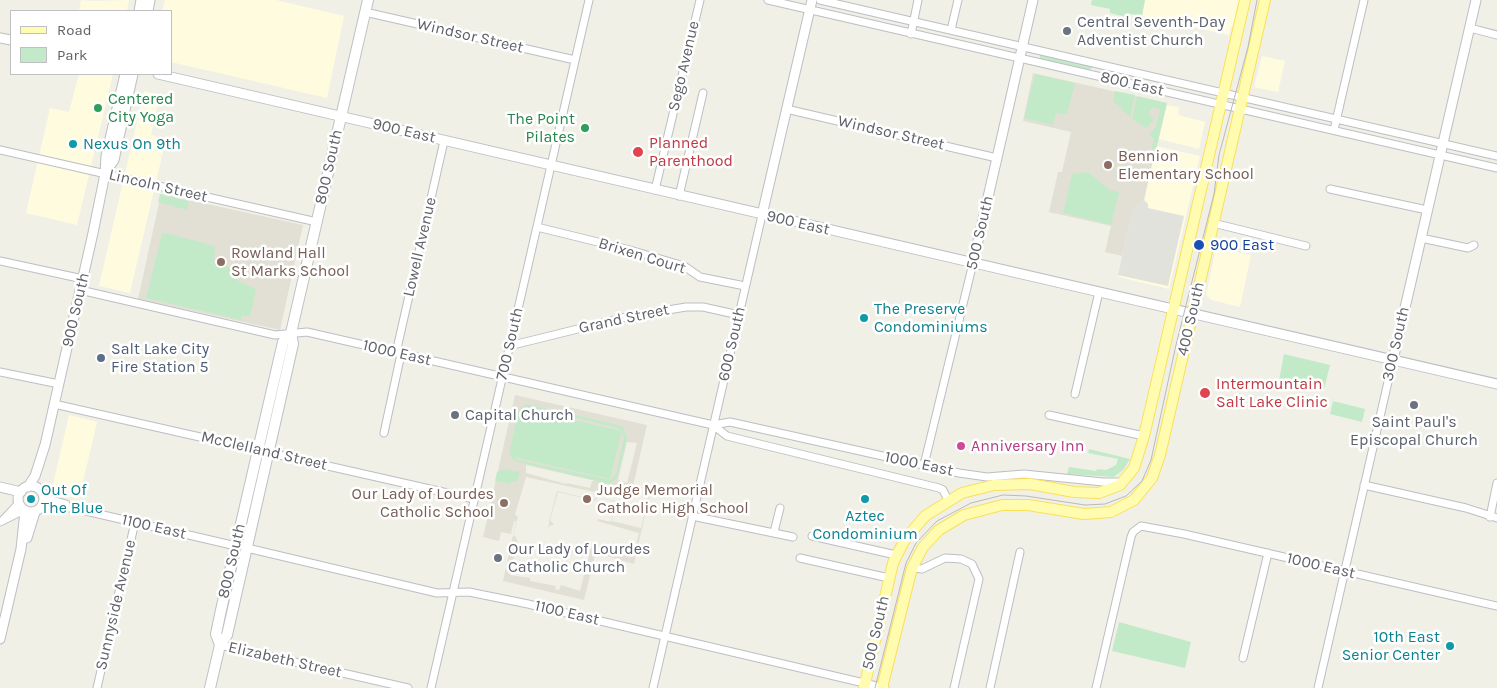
<!DOCTYPE html>
<style>
body{margin:0}
#map{position:relative;width:1497px;height:688px;overflow:hidden;background:#f1f0e7;font-family:Karla,sans-serif}
canvas{display:block}
.legend{position:absolute;left:10px;top:10px;width:162px;height:65px;box-sizing:border-box;background:#fff;border:1px solid #bfc0c3;margin:0;padding:6px 9px;list-style:none;font-size:15px;color:#5e6268}
.legend li{display:flex;align-items:center;gap:10px;height:25px}
.legend b{width:25px;border:1px solid #bfc0c3}
</style>
<div id="map">
<canvas width="1497" height="688"></canvas>
<ul class="legend">
<li><b style="height:6px;background:#fffcaf"></b>Road</li>
<li><b style="height:14px;background:#c3eac8"></b>Park</li>
</ul>
</div>
<script>
const ctx = document.querySelector('canvas').getContext('2d');
ctx.lineJoin = 'round';
function fillPath(path, color) { ctx.fillStyle = color; ctx.fill(path, 'evenodd'); }
const toPath = rows => new Path2D(rows.map(r => 'M' + r).join(''));
function stroke(path, color, width, dash) { ctx.strokeStyle = color; ctx.lineWidth = width; ctx.lineCap = dash ? 'butt' : 'round'; ctx.setLineDash(dash || []); ctx.stroke(path); }
function drawText(font, color, halo, rows, align = 'center') {
  ctx.font = font + ' Karla,sans-serif'; ctx.lineWidth = 5; ctx.setLineDash([]); ctx.textBaseline = 'middle'; ctx.strokeStyle = halo; ctx.fillStyle = color; for (const [text, x, y, turn = 0] of rows) {
    ctx.save(); ctx.translate(x, y); ctx.rotate((+turn || 0) * Math.PI / 180); ctx.textAlign = isNaN(turn) ? turn : align; if (halo) ctx.strokeText(text, 0, 0); ctx.fillText(text, 0, 0); ctx.restore();
  }
}
const commercial = toPath([
 [81,0,92,1,129,0,127,11,79,11],
 [165,0,276,0,344,16,327,98,171,62,171,11,162,11],
 [1145,0,1240,0,1234,27,1231,27,1229,35,1142,16],
 [1262,56,1285,61,1278,92,1254,87],
 [79,74,113,74,77,225,26,213,50,108,69,112],
 [144,91,160,95,151,135,166,139,130,293,99,286],
 [1167,105,1179,107,1178,115,1205,122,1199,149,1159,139],
 [1156,146,1200,156,1169,289,1119,277,1135,209,1143,205],
 [1216,248,1251,255,1240,307,1211,300,1206,295],
 [69,415,97,422,79,499,51,493]
]);
const industrial = toPath([
 [1144,200,1148,204,1148,208,1184,216,1168,286,1118,275,1133,207]
]);
const education = toPath([
 [1033,73,1166,103,1144,200,1133,208,1122,256,1105,252,1111,226,1049,212,1058,172,1062,172,1071,132,1023,121],
 [161,194,303,225,280,330,138,299],
 [515,395,647,425,633,486,651,488,634,564,600,554,599,557,595,556,584,600,503,581,516,521,514,521,511,534,501,532,499,541,483,537],
 [627,442,637,443,627,483,618,480],
 [526,465,596,481,592,481,590,488,567,483,566,484,526,473],
 [526,477,594,492,633,488,636,486,650,489,641,528,612,521,616,501,596,497,595,500,557,491,549,521,549,525,548,525,549,529,565,523,549,529,549,526,554,525,550,520,558,492,596,501,597,497,616,502,611,522,598,519,597,521,639,533,633,557,591,547,580,591,561,585,559,590,555,589,556,586,530,581,530,578,510,575,517,544,529,547,527,557,566,566,570,552,577,554,570,550,562,553,568,556,566,566,528,557,530,546,518,544,516,537,513,536,518,516,515,515]
]);
const green = toPath([
 [1092,0,1145,0,1142,16,1131,14,1130,18,1110,13,1110,9,1091,5],
 [1040,53,1092,66,1092,68,1089,70,1040,59],
 [1035,74,1075,83,1067,115,1056,113,1053,125,1024,118],
 [1115,91,1135,95,1130,117,1113,101],
 [1137,96,1167,103,1155,154,1152,147,1154,139,1149,134,1156,127,1160,109,1153,107,1148,113,1154,120,1146,128,1132,119],
 [1088,172,1109,190,1119,192,1111,225,1063,213,1072,174],
 [160,194,189,201,187,210,158,202],
 [162,232,215,246,214,263,247,272,247,274,239,272,237,280,256,289,250,317,242,315,241,320,146,298,162,234,167,234],
 [1284,354,1330,365,1324,389,1315,391,1279,381],
 [1333,401,1365,409,1362,422,1330,414],
 [526,404,619,425,624,428,627,439,617,478,609,484,514,461,509,452,519,411],
 [531,407,618,428,622,431,526,409],
 [622,431,624,437,616,474,610,480,518,460,514,457,610,479],
 [1089,449,1130,459,1124,469,1114,477,1067,474,1069,467,1096,471,1097,469,1106,470,1116,465,1118,459,1088,453],
 [504,469,520,472,517,482,511,481,510,484,495,481,497,472],
 [1119,622,1191,642,1185,668,1112,651]
]);
const minor = toPath([
 [768,0,1497,168],
 [820,0,1497,156],
 [365,12,575,60],
 [1470,28,1497,35],
 [951,30,958,0],
 [911,34,918,0],
 [786,109,997,158],
 [1334,130,1364,0],
 [0,150,317,222],
 [1330,189,1427,210],
 [655,190,700,0],
 [679,196,703,93],
 [1213,223,1306,246],
 [537,227,630,250,684,266,700,277,745,286],
 [1421,238,1468,248,1474,245],
 [0,261,83,279],
 [80,290,275,335,307,332,713,425,730,422,959,473,987,477,1024,474,1103,482,1120,482],
 [509,346,626,317,686,307,703,307,739,315],
 [396,353,444,141],
 [0,372,59,384],
 [1075,394,1099,292],
 [54,404,474,499],
 [1049,415,1144,436],
 [713,425,727,436,939,488,943,490,948,500],
 [384,433,401,354],
 [924,465,973,263],
 [1364,485,1466,508,1497,518],
 [44,495,52,500,66,504],
 [42,507,73,508,236,546],
 [692,516,793,537],
 [1490,517,1497,483],
 [3,520,19,503],
 [0,522,24,510],
 [774,532,780,508],
 [812,536,896,555],
 [247,548,437,593,469,592,528,604,885,688],
 [800,558,889,578],
 [912,568,922,569,945,558,961,559,972,564,979,579,954,688],
 [220,645,408,688],
 [1243,658,1268,553],
 [97,688,135,522],
 [431,688,589,0],
 [653,688,762,215],
 [990,688,1020,552],
 [1096,688,1131,537,1133,532,1141,526,1184,534,1497,606],
 [1318,688,1393,360]
]);
const tertiary = toPath([
 [139,11,141,0],
 [148,11,150,0],
 [0,38,11,40],
 [158,74,1497,384],
 [105,173,114,160,133,74],
 [762,215,812,0],
 [973,263,1033,0],
 [1393,360,1476,0],
 '18 499a13 13 0 1 1 26 0a13 13 0 1 1-26 0Z',
 [0,487,21,492],
 [28,487,35,476,45,445,93,233,105,174,106,156,125,74],
 [27,538,35,512],
 [0,639,21,549,25,511]
]);
const secondary = toPath([
 [220,645,216,634,221,610,283,342,291,333],
 [210,688,220,645,227,635,293,344,291,333,368,0]
]);
const primary = toPath([
 [864,688,893,563,904,541,925,516,962,493,994,485,1030,484,1074,492,1099,493,1120,485,1134,468,1144,436,1245,0],
 [882,688,912,568,923,547,939,530,964,515,1002,505,1028,505,1084,514,1111,512,1134,500,1152,478,1160,455,1265,0]
]);
const tram = toPath([
 [875,688,906,563,916,543,937,521,971,503,1003,495,1026,496,1085,505,1105,504,1126,496,1142,481,1151,460,1176,345,1214,194,1219,155,1248,47,1257,0]
]);
const markers = [
 [1067,31,5,"#6b7280"],
 [98,108,5,"#2e9e5b"],
 [585,128,5,"#2e9e5b"],
 [73,144,5,"#0f9aa8"],
 [638,152,6,"#e0444e"],
 [1108,165,5,"#8d6e63"],
 [1199,245,6,"#1a4fb4"],
 [221,262,5,"#8d6e63"],
 [864,318,5,"#0f9aa8"],
 [101,358,5,"#5c6f8a"],
 [1205,393,6,"#e0444e"],
 [1414,405,5,"#6b7280"],
 [455,415,5,"#6b7280"],
 [961,446,5,"#d1479c"],
 [31,499,5,"#0f9aa8"],
 [587,499,5,"#8d6e63"],
 [865,499,5,"#0f9aa8"],
 [504,503,5,"#8d6e63"],
 [498,558,5,"#6b7280"],
 [1450,646,5,"#0f9aa8"]
];
const worshipNames = [
 ["Central Seventh-Day",1077,22],
 ["Adventist Church",1077,40],
 ["Capital Church",465,415],
 ["Saint Paul's",1414,422,"center"],
 ["Episcopal Church",1414,440,"center"],
 ["Our Lady of Lourdes",508,549],
 ["Catholic Church",508,567]
];
const streetNames = [
 ["Windsor Street",470,36,13],
 ["Sego Avenue",684,66,-77],
 ["800 East",1132,84,13],
 ["900 East",404,131,13],
 ["Windsor Street",891,133,13],
 ["800 South",329,167,-77],
 ["Lincoln Street",158,186,13],
 ["900 East",798,223,13],
 ["500 South",980,233,-77],
 ["Lowell Avenue",420,247,-77],
 ["Brixen Court",642,256,17],
 ["900 South",76,310,-77],
 ["Grand Street",624,319,-12],
 ["400 South",1191,319,-77],
 ["700 South",510,344,-77],
 ["600 South",732,344,-77],
 ["300 South",1396,344,-77],
 ["1000 East",397,353,13],
 ["McClelland Street",264,451,13],
 ["1000 East",919,464,12],
 ["1100 East",154,527,13],
 ["800 South",232,561,-77],
 ["1000 East",1321,566,13],
 ["Sunnyside Avenue",116,605,-77],
 ["1100 East",567,613,13],
 ["500 South",876,633,-77],
 ["Elizabeth Street",285,660,13]
];
const leisureNames = [
 ["Centered",108,99],
 ["City Yoga",108,117],
 ["The Point",575,119,"right"],
 ["Pilates",575,137,"right"]
];
const healthNames = [
 ["Planned",649,143],
 ["Parenthood",649,161],
 ["Intermountain",1216,384],
 ["Salt Lake Clinic",1216,402]
];
const cultureNames = [
 ["Nexus On 9th",83,144],
 ["The Preserve",874,309],
 ["Condominiums",874,327],
 ["Out Of",41,490],
 ["The Blue",41,508],
 ["Aztec",865,516,"center"],
 ["Condominium",865,534,"center"],
 ["10th East",1440,637,"right"],
 ["Senior Center",1440,655,"right"]
];
const educationNames = [
 ["Bennion",1118,156],
 ["Elementary School",1118,174],
 ["Rowland Hall",231,253],
 ["St Marks School",231,271],
 ["Judge Memorial",597,490],
 ["Catholic High School",597,508],
 ["Our Lady of Lourdes",494,494,"right"],
 ["Catholic School",494,512,"right"]
];
const transitNames = [
 ["900 East",1210,245]
];
const serviceNames = [
 ["Salt Lake City",111,349],
 ["Fire Station 5",111,367]
];
const hotelNames = [
 ["Anniversary Inn",971,446]
];
fillPath(commercial, '#fffbdf');
fillPath(industrial, '#e2e2dc');
fillPath(education, '#e2e0d5');
fillPath(green, '#c3eac8');
stroke(minor, '#bcbec3', 9);
stroke(tertiary, '#bcbec3', 11);
stroke(secondary, '#bcbfc5', 12);
stroke(primary, '#fae058', 12);
stroke(minor, '#fff', 7);
stroke(tertiary, '#fff', 9);
stroke(secondary, '#fff', 10);
stroke(primary, '#fffcaf', 10);
stroke(tram, '#b8b9b9', 1);
for (const [x, y, r, color] of markers) { const dot = new Path2D(); dot.arc(x, y, r, 0, 2 * Math.PI); ctx.fillStyle = color; ctx.fill(dot); stroke(dot, '#fff', 2); }
drawText('16px', '#5b616d', '#fff', worshipNames, 'left');
drawText('16px', '#5e6268', '#fff', streetNames);
drawText('16px', '#27864d', '#fff', leisureNames, 'left');
drawText('16px', '#be3a42', '#fff', healthNames, 'left');
drawText('16px', '#0d838f', '#fff', cultureNames, 'left');
drawText('16px', '#785e54', '#fff', educationNames, 'left');
drawText('16px', '#164399', '#fff', transitNames, 'left');
drawText('16px', '#4e5e75', '#fff', serviceNames, 'left');
drawText('16px', '#b23c85', '#fff', hotelNames, 'left');
</script>
